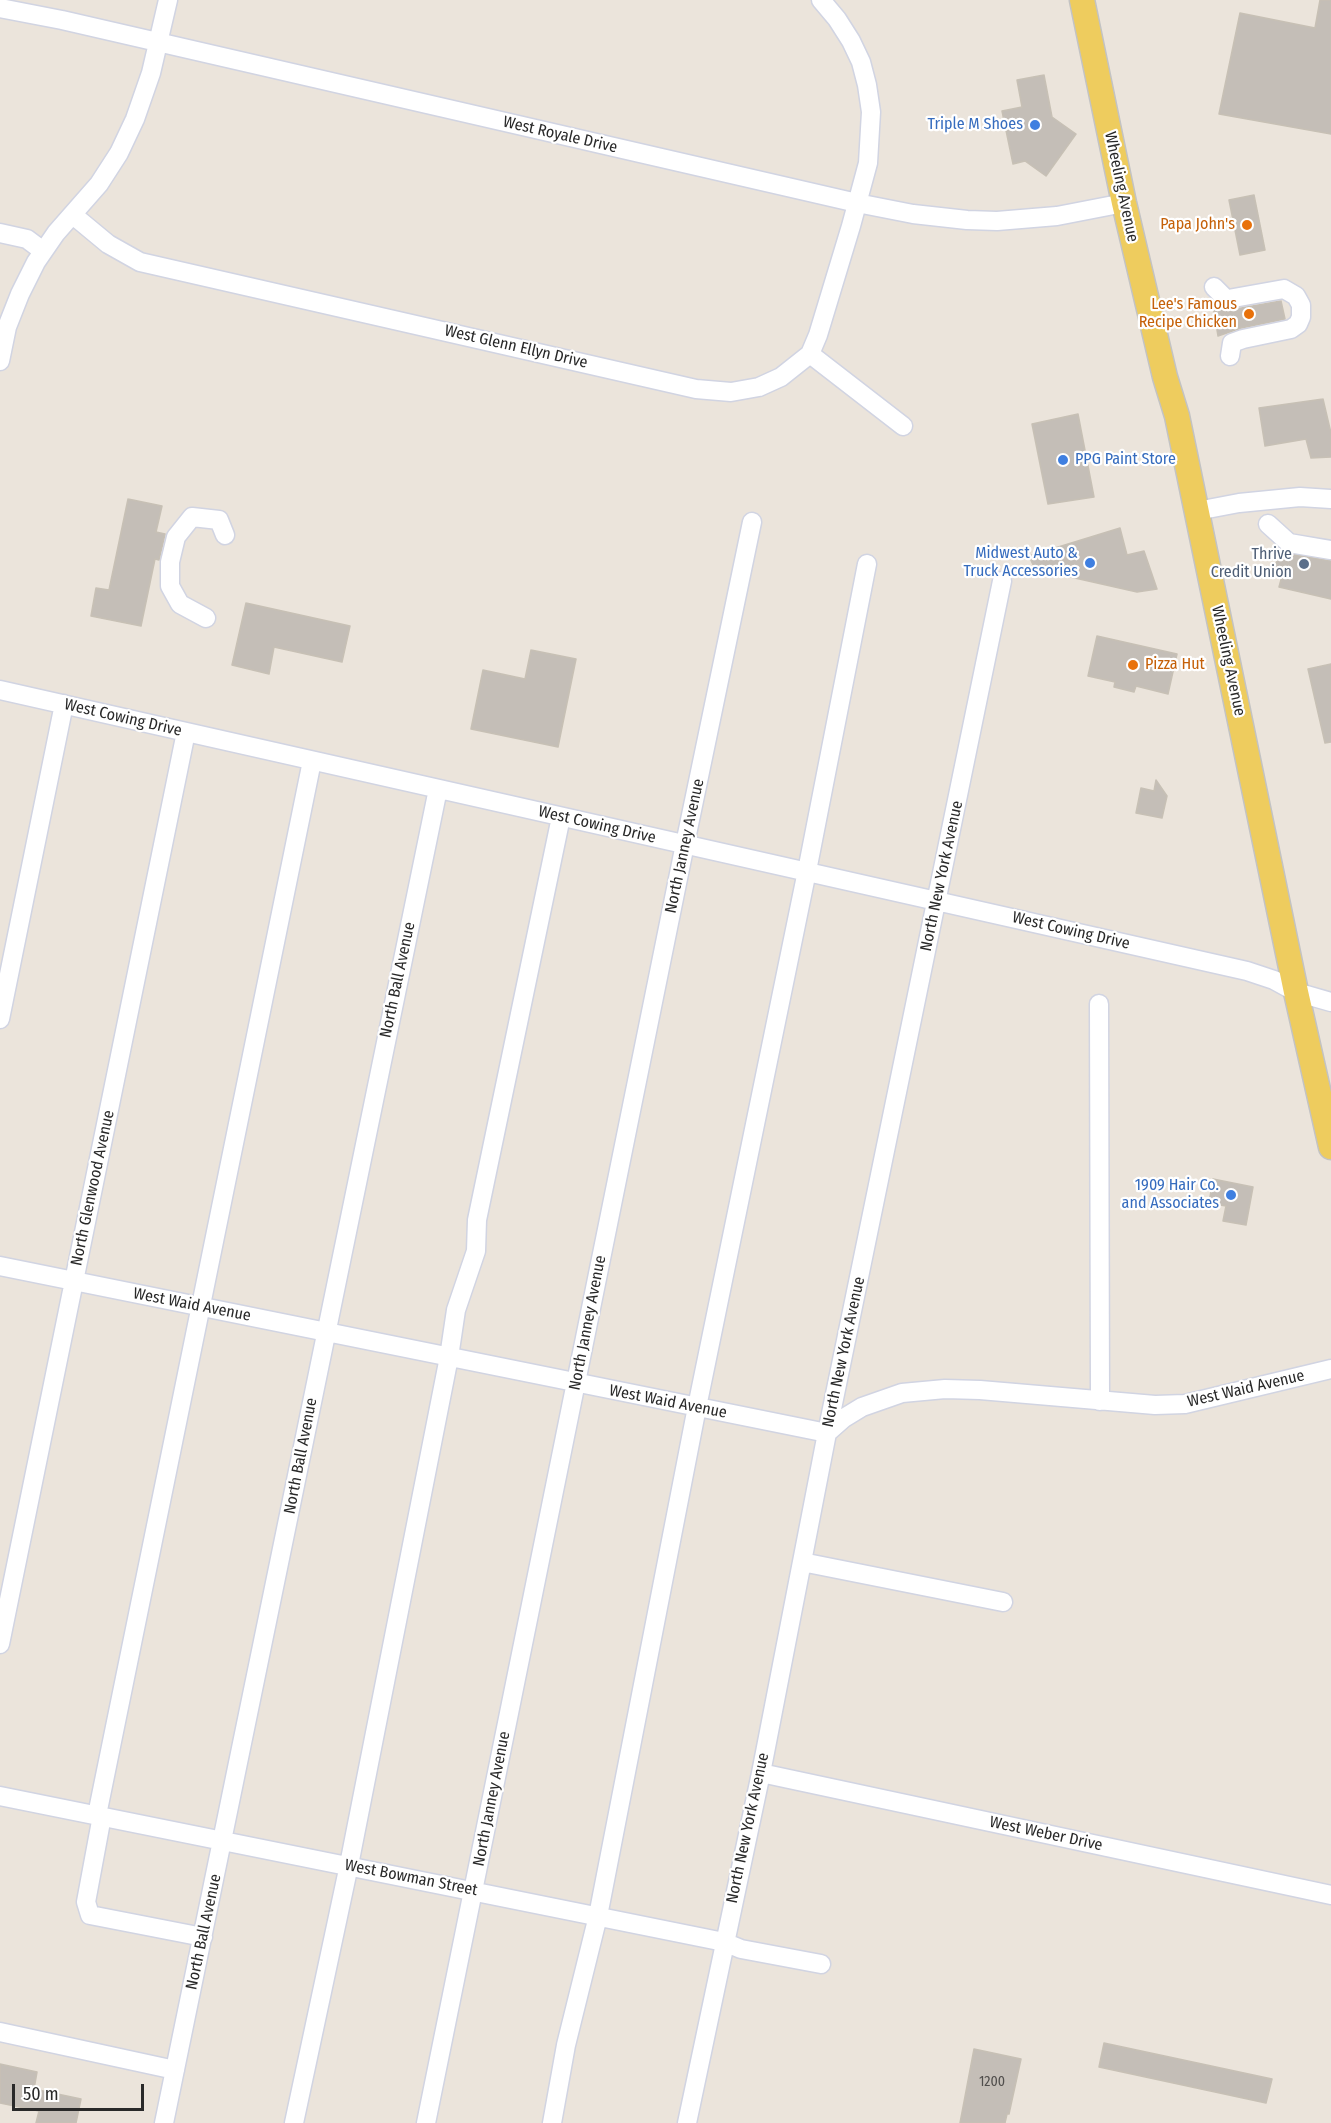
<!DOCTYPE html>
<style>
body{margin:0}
#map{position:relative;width:1331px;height:2123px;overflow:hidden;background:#ebe4db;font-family:"Fira Sans Condensed",sans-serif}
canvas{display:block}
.scale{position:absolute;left:12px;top:2084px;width:132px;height:27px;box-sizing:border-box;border:3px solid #292929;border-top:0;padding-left:8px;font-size:18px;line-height:21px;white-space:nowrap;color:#292929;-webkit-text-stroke:4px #fff;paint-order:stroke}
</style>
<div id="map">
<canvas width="1331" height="2123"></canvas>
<div class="scale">50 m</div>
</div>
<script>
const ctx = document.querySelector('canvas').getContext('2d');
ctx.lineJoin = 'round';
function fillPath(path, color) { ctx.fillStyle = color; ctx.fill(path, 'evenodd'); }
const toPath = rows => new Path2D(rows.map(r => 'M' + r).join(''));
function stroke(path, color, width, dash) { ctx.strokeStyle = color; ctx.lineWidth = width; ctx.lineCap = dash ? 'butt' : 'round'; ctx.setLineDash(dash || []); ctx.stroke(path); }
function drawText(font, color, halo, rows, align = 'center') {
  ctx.font = font + ' "Fira Sans Condensed",sans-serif'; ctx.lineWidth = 4.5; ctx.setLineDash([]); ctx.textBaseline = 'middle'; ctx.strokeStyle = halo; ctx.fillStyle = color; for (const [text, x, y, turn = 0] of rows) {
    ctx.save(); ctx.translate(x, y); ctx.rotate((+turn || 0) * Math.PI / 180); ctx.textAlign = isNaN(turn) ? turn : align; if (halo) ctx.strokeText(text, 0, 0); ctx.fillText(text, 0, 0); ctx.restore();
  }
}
const building = toPath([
 [1320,0,1331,0,1331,134,1219,114,1240,13,1315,28,1320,0],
 [1044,75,1052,117,1076,134,1046,176,1025,161,1013,164,1002,111,1022,107,1017,80,1044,75],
 [1254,195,1265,250,1240,255,1229,200,1254,195],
 [1281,301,1285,319,1241,328,1218,336,1213,306,1230,310,1281,301],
 [1323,399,1331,433,1331,457,1311,458,1306,439,1265,446,1259,408,1323,399],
 [1078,414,1094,497,1048,504,1032,424,1078,414],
 [128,499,162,506,156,532,165,534,159,560,155,559,141,626,91,616,96,588,109,590,128,499],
 [1120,528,1127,555,1144,551,1157,589,1137,592,1035,569,1029,556,1120,528],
 [1285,553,1331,561,1331,599,1279,587,1282,576,1274,575,1277,559,1283,560,1285,553],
 [246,603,350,626,342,662,274,647,269,674,232,665,246,603],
 [1097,636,1177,654,1168,694,1136,686,1134,692,1114,687,1115,682,1088,676,1097,636],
 [531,650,576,659,558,747,471,729,483,670,525,679,531,650],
 [1331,664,1331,742,1325,743,1308,669,1331,664],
 [1156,780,1167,796,1162,818,1136,813,1141,788,1154,791,1156,780],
 [1213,1179,1253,1187,1246,1225,1223,1221,1226,1206,1209,1203,1213,1179],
 [1104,2043,1272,2079,1266,2103,1099,2067,1104,2043],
 [974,2049,1021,2059,1009,2114,1007,2114,1005,2123,960,2123,974,2049],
 [0,2064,37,2072,34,2089,81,2099,76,2123,36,2123,39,2111,0,2103,0,2064]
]);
const minor = toPath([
 [0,8,62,20,857,203,913,214,967,220,997,221,1057,216,1124,203],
 [73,215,108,244,140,262,696,389,731,392,759,387,781,377,810,354,818,335,851,226,868,163,871,112,867,85,861,62,851,41,837,19,821,0],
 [0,233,27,239,43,251],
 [1214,287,1225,298,1228,299,1284,289,1296,296,1301,305,1301,317,1298,324,1291,329,1243,339,1232,343,1230,356],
 [810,354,903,426],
 [0,361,7,327,20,294,36,262,56,233,99,184,119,153,135,119,151,73,168,0],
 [1197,511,1239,503,1300,497,1331,499],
 [1268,524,1289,543,1331,550],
 [206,618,180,604,170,586,170,562,176,537,192,517,219,520,225,535],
 [0,690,1247,971,1274,980,1296,992,1331,1002],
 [1099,1004,1100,1401],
 [0,1019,64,704],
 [0,1266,827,1433,844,1418,862,1407,902,1393,945,1389,980,1390,1155,1405,1185,1404,1331,1369],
 [802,1562,1003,1602],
 [0,1644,186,732],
 [761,1773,1331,1895],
 [0,1796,724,1942,741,1949,821,1964],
 [97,1815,312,761],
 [102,1816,86,1902,90,1915,203,1937],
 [0,2032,175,2070],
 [164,2123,438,789],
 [294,2123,349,1865,449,1357,456,1310,476,1251,477,1220,561,817],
 [426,2123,685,844,752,522],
 [552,2123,566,2045,598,1916,697,1407,807,871,867,564],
 [687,2123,761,1773,827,1433,1002,581]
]);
const major = toPath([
 [1082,0,1124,203,1165,377,1177,416,1296,992,1331,1147]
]);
const markers = [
 [1035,125,6,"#3f7fe0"],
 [1247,225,6,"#e8710a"],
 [1249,314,6,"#e8710a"],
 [1063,460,6,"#3f7fe0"],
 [1090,563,6,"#3f7fe0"],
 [1304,564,6,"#5c6f8a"],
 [1133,665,6,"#e8710a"],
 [1231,1195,6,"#3f7fe0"]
];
const numberNames = [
 ["1200",992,2082]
];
const shopNames = [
 ["Triple M Shoes",1023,125],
 ["PPG Paint Store",1075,460,"left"],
 ["Midwest Auto &",1078,554],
 ["Truck Accessories",1078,572],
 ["1909 Hair Co.",1219,1186],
 ["and Associates",1219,1204]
];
const streetNames = [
 ["West Royale Drive",560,135,13],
 ["Wheeling Avenue",1121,187,78],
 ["West Glenn Ellyn Drive",516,347,13],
 ["Wheeling Avenue",1228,661,78],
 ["West Cowing Drive",123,718,13],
 ["West Cowing Drive",597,825,13],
 ["North Janney Avenue",685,846,-78],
 ["North New York Avenue",942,876,-78],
 ["West Cowing Drive",1071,931,13],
 ["North Ball Avenue",398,980,-78],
 ["North Glenwood Avenue",93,1188,-78],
 ["West Waid Avenue",192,1305,11],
 ["North Janney Avenue",588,1323,-79],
 ["North New York Avenue",844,1352,-78],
 ["West Waid Avenue",1246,1389,-13],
 ["West Waid Avenue",668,1402,11],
 ["North Ball Avenue",301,1456,-79],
 ["North Janney Avenue",492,1799,-79],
 ["North New York Avenue",748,1828,-78],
 ["West Weber Drive",1046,1834,12],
 ["West Bowman Street",411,1878,11],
 ["North Ball Avenue",204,1932,-78]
];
const foodNames = [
 ["Papa John's",1235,225],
 ["Lee's Famous",1237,305],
 ["Recipe Chicken",1237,323],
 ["Pizza Hut",1145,665,"left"]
];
const serviceNames = [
 ["Thrive",1292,555],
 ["Credit Union",1292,573]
];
fillPath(building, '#c4beb7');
stroke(building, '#c7c0b5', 1.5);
stroke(minor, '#d1d4e2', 21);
stroke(major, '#c3c3c3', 27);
stroke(minor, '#fff', 18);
stroke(major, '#eecc5e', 24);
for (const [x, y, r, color] of markers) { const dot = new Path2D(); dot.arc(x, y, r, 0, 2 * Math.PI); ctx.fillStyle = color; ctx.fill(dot); stroke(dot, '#fff', 2); }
drawText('14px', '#504e4c', null, numberNames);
drawText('16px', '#366cbe', '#fff', shopNames, 'right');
drawText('16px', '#292929', '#fff', streetNames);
drawText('16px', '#c56008', '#fff', foodNames, 'right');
drawText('16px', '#4e5e75', '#fff', serviceNames, 'right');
</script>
